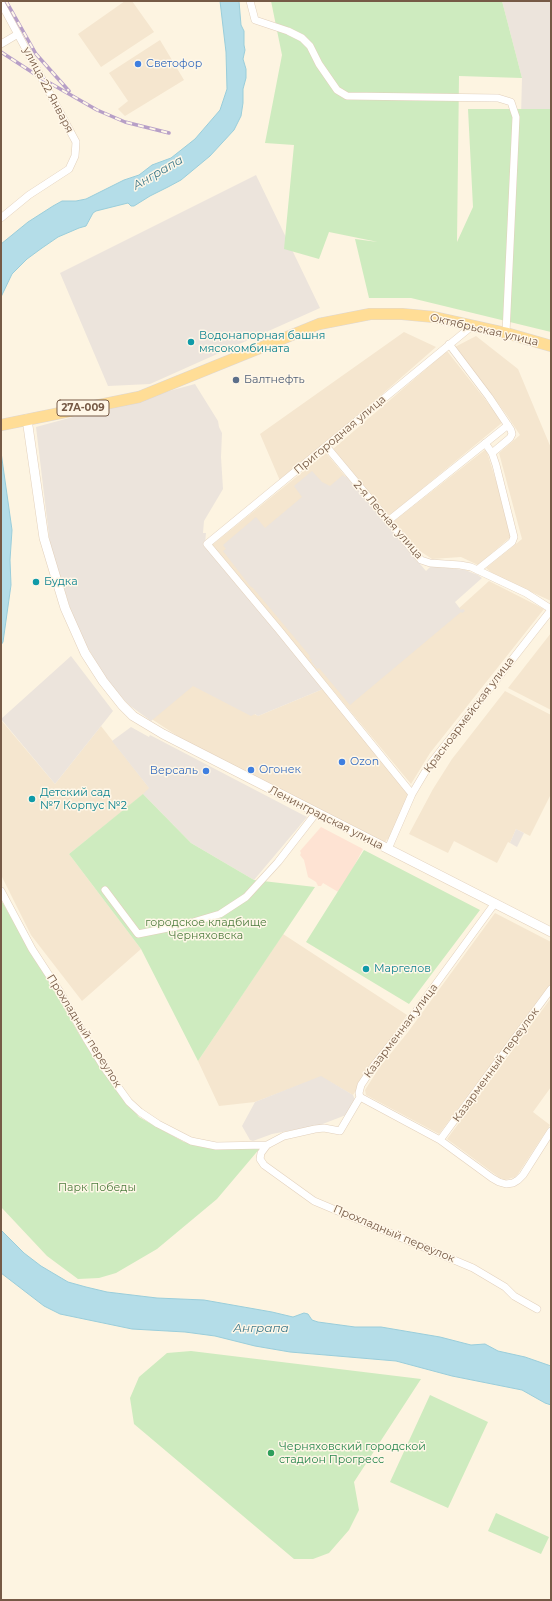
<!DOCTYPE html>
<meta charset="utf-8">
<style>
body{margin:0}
#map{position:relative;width:552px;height:1601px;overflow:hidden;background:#fdf4e1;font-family:Montserrat,sans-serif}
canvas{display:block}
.frame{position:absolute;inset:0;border:2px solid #765a46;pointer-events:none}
</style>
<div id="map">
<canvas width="552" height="1601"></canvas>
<div class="frame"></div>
</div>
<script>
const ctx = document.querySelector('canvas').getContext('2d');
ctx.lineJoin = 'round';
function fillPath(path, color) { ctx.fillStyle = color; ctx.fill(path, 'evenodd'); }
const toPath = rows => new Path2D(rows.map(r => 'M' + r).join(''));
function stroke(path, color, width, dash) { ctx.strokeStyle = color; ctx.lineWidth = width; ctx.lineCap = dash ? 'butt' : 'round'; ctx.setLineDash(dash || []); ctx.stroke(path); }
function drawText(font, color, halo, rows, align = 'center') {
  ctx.font = font + ' Montserrat,sans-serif'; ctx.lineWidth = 3; ctx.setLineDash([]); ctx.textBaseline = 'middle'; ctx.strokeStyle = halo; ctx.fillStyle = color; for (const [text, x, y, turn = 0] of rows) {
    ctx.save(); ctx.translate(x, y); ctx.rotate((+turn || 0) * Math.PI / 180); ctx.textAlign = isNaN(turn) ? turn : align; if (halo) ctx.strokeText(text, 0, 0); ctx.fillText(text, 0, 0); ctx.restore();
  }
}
const residential = toPath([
 [125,1,132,1,154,32,101,67,78,34],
 [160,40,184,80,125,116,118,109,128,101,109,73],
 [404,332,436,347,281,483,260,434],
 [476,336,518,369,551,448,551,601,493,574,486,568,522,539,499,453,520,435,506,414,455,347],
 [447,351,503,422,389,516,333,449],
 [486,449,513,535,478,565,461,557,432,559,417,549,394,521],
 [326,453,457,610,489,581,544,609,430,753,411,784,212,545],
 [551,633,551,710,508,688],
 [195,683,258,716,323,689,411,794,388,840,387,839,385,843,196,748,150,718],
 [505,691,551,715,551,794,530,836,516,829,510,843,508,842,497,863,454,841,448,853,409,834,433,789,452,759],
 [1,720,55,784,101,726,150,789,69,854,141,949,82,1001,31,935,1,875],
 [495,913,551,942,551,985,439,1134,366,1095,365,1090,379,1068,408,1032],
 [283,934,407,1015,353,1095,321,1077,255,1102,219,1106,198,1061],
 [551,998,551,1087,533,1112,550,1125,518,1174,515,1177,505,1180,500,1178,447,1139]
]);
const commercial = toPath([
 [321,827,363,849,340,893,323,883,321,886,318,886,316,882,308,877,304,860,300,855,301,853,300,851]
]);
const industrial = toPath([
 [502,1,551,1,551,300,517,271,522,78],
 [256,175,320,308,150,384,108,386,60,273],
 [195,384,218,421,219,427,222,433,221,457,223,489,204,521,203,533,206,533,205,544,323,689,258,716,255,714,251,716,193,686,151,721,129,705,108,682,85,643,71,611,50,544,36,427],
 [312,471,322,482,330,486,343,475,345,477,346,476,426,571,431,566,465,570,478,575,482,578,455,602,461,610,463,609,465,611,462,613,461,612,350,705,319,668,317,669,311,661,312,660,309,658,310,656,253,588,250,586,223,551,226,549,223,545,256,517,265,528,302,497,294,486],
 [71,656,113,711,55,784,1,719],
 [131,727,149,737,150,735,307,817,254,880,191,843,143,794,149,788,112,741],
 [516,829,524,833,517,847,510,843],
 [321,1076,353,1095,355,1100,346,1115,320,1125,272,1134,253,1141,250,1140,242,1126,255,1102]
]);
const green = toPath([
 [271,1,502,1,522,78,459,76,457,242,473,207,468,109,551,109,551,332,411,298,369,298,355,239,378,242,329,232,319,259,284,249,294,145,265,143,282,55],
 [143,794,191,843,254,880,315,887,198,1061,141,949,69,854],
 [364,850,480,910,409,1004,306,942],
 [1,900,82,1039,104,1074,139,1117,184,1142,219,1148,261,1147,217,1199,157,1249,116,1273,99,1278,78,1279,47,1256,1,1207],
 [191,1351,421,1379,354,1482,359,1510,349,1530,329,1553,313,1559,294,1559,134,1424,130,1398,139,1377,167,1353],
 [430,1395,488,1422,448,1508,390,1482],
 [496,1513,549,1537,541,1554,488,1531]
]);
const water = toPath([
 [220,1,239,1,241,25,244,31,244,45,245,50,243,59,246,69,246,78,243,89,243,103,241,116,234,130,210,156,181,180,168,187,150,196,134,206,131,206,128,203,96,211,93,213,86,226,79,228,58,237,42,248,27,259,12,274,1,297,1,244,28,222,53,206,62,201,76,201,86,199,124,180,139,175,152,165,171,158,195,139,220,110,227,89,226,52,220,1],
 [1,452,12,530,10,560,11,585,3,642,1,645,1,452],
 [1,1230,24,1253,41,1266,68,1282,86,1287,107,1292,157,1298,204,1300,272,1312,293,1317,304,1313,308,1314,312,1320,318,1322,355,1327,381,1327,440,1337,471,1345,485,1344,498,1351,525,1357,551,1366,551,1405,545,1403,522,1390,452,1376,396,1361,290,1352,255,1346,215,1336,185,1332,132,1329,60,1314,44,1306,1,1273,1,1230]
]);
const minor = toPath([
 [250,1,255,20,288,31,302,38,310,46,319,64,337,90,347,96,498,98,511,102,516,117,506,333],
 [1,3,76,142,75,156,69,169,29,195,1,218],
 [1,44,18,34],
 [449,344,489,397,511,430,512,434,510,438,492,453],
 [326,446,421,560,430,563,460,565,471,567,526,593,551,609],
 [388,521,508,425],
 [477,570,512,542,514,537,496,465,492,453,485,443],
 [412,794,279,630,207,544,472,326],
 [388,849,412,794,428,767,551,610],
 [105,890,138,934,183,925,220,914,246,897,278,862,316,813],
 [1,891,32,949,60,992,87,1040,103,1066,129,1102,140,1112,158,1124,191,1141,216,1146,267,1145],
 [360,1097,340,1131,324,1128,315,1129,284,1136,267,1145,261,1153,260,1159,264,1165,314,1201,473,1268,505,1287,514,1296,537,1309],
 [360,1097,440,1140,492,1178,499,1182,506,1184,513,1183,518,1180,523,1175,551,1131],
 [360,1097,359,1093,361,1085,375,1064,403,1029,495,903],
 [440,1140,551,989]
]);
const tertiary = toPath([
 [27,419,44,538,65,608,85,653,103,681,122,705,133,716,163,734,551,932]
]);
const primary = toPath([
 [1,425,139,397,319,324,370,314,402,314,434,317,506,333,551,346]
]);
const rail = toPath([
 [6,1,36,54,69,91],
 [1,52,41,78,97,110,125,122,169,133]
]);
const markers = [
 [138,64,4,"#3f7fe0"],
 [191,342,4,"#0f9aa8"],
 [236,380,4,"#5c6f8a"],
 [36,582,4,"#0f9aa8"],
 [342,762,4,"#3f7fe0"],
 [251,770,4,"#3f7fe0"],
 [206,771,4,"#3f7fe0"],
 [32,799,4,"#0f9aa8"],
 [366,969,4,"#0f9aa8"],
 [271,1453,4,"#2e9e5b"]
];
const shields = [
 [83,408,52]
];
const shieldNames = [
 ["27А-009",83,408]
];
const shopNames = [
 ["Светофор",146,64],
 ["Ozon",350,762],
 ["Огонек",259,770],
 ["Версаль",198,771,"right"]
];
const streetNames = [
 ["улица 22 Января",48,90,62],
 ["Октябрьская улица",484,330,13],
 ["Пригородная улица",340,435,-40],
 ["2-я Лесная улица",388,520,49],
 ["Красноармейская улица",469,715,-53],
 ["Ленинградская улица",326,818,27],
 ["Прохладный переулок",84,1031,58],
 ["Казарменная улица",401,1031,-53],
 ["Казарменный переулок",496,1065,-54],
 ["Прохладный переулок",394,1234,23]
];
const cultureNames = [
 ["Водонапорная башня",199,336],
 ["мясокомбината",199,349],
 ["Будка",44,582],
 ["Детский сад",40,793],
 ["№7 Корпус №2",40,806],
 ["Маргелов",374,969]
];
const serviceNames = [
 ["Балтнефть",244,380]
];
const parkNames = [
 ["городское кладбище",206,923],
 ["Черняховска",206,936],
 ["Парк Победы",97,1188]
];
const leisureNames = [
 ["Черняховский городской",279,1447],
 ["стадион Прогресс",279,1460]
];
const waterNames = [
 ["Анграпа",158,173,-30],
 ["Анграпа",261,1328]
];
fillPath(residential, '#f5e6cf');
fillPath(commercial, '#fee3d3');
fillPath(industrial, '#ece4dc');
fillPath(green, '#ceebbf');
fillPath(water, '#b4dde8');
stroke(water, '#9acdda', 1);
stroke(minor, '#e2d0bc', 8);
stroke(tertiary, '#e2d0bc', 10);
stroke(primary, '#ded7d3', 12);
stroke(minor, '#fff', 7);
stroke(tertiary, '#fff', 9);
stroke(primary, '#ffdd96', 11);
stroke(rail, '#b79fc7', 3.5);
stroke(rail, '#fff7e8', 2, [6]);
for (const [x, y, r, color] of markers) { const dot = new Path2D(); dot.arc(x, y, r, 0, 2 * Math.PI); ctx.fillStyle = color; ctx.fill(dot); stroke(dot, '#fff7e8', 1.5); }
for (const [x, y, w] of shields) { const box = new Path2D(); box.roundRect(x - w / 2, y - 8, w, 16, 3); ctx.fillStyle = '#fff7e8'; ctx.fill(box); stroke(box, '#765a46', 1); }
drawText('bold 10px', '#765a46', null, shieldNames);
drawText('11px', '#366cbe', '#fff7e8', shopNames, 'left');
drawText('11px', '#765a46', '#fff7e8', streetNames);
drawText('11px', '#0d838f', '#fff7e8', cultureNames, 'left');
drawText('11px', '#4e5e75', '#fff7e8', serviceNames, 'left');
drawText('11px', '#4d7c3e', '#fff7e8', parkNames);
drawText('11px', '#27864d', '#fff7e8', leisureNames, 'left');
drawText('italic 12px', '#3f7a8b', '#fff7e8', waterNames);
</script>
